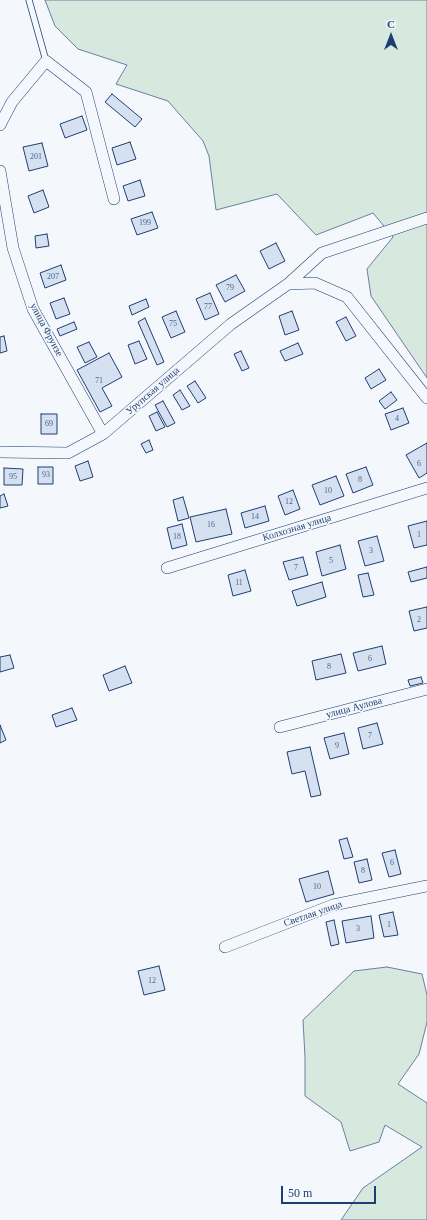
<!DOCTYPE html>
<meta charset="utf-8">
<style>
body{margin:0}
#map{position:relative;width:427px;height:1220px;overflow:hidden;background:#f4f7fb;font-family:Georgia,serif}
canvas{display:block}
.north{position:absolute;left:371px;top:16px;width:40px;height:40px;-webkit-text-stroke:3px #f4f7fb;paint-order:stroke;rotate:0deg;font-size:11px;font-weight:700;line-height:16px;text-align:center;color:#1d3f73}
.north::after{content:'';display:block;margin:auto;width:14px;height:18px;background:#1d3f73;clip-path:polygon(50% 0,100% 100%,50% 72%,0 100%)}
.scale{position:absolute;left:281px;top:1186px;width:95px;height:18px;box-sizing:border-box;border:2px solid #1d3f73;border-top:0;padding-left:5px;font-size:12px;line-height:14px;white-space:nowrap;color:#1d3f73;-webkit-text-stroke:3px #f4f7fb;paint-order:stroke}
</style>
<div id="map">
<canvas width="427" height="1220"></canvas>
<div class="north">С</div>
<div class="scale">50 m</div>
</div>
<script>
const ctx = document.querySelector('canvas').getContext('2d');
ctx.lineJoin = 'round';
function fillPath(path, color) { ctx.fillStyle = color; ctx.fill(path, 'evenodd'); }
const toPath = rows => new Path2D(rows.map(r => 'M' + r).join(''));
function stroke(path, color, width, dash) { ctx.strokeStyle = color; ctx.lineWidth = width; ctx.lineCap = dash ? 'butt' : 'round'; ctx.setLineDash(dash || []); ctx.stroke(path); }
function drawText(font, color, halo, rows, align = 'center') {
  ctx.font = font + ' Georgia,serif'; ctx.lineWidth = 3; ctx.setLineDash([]); ctx.textBaseline = 'middle'; ctx.strokeStyle = halo; ctx.fillStyle = color; for (const [text, x, y, turn = 0] of rows) {
    ctx.save(); ctx.translate(x, y); ctx.rotate((+turn || 0) * Math.PI / 180); ctx.textAlign = isNaN(turn) ? turn : align; if (halo) ctx.strokeText(text, 0, 0); ctx.fillText(text, 0, 0); ctx.restore();
  }
}
const green = toPath([
 [45,0,427,0,427,378,371,296,367,269,393,237,373,213,316,235,277,194,216,210,209,156,203,141,168,101,116,84,127,65,78,49,55,26,45,0],
 [387,967,422,974,427,995,427,1022,419,1054,398,1084,427,1103,427,1220,341,1220,363,1188,422,1147,385,1125,379,1142,350,1151,341,1122,305,1096,305,1057,303,1020,354,971,387,967]
]);
const building = toPath([
 [112,94,142,119,135,127,105,102,112,94],
 [82,116,87,130,65,138,60,124,82,116],
 [130,142,136,159,117,165,112,148,130,142],
 [42,143,48,166,29,171,23,147,42,143],
 [140,180,145,196,128,201,123,186,140,180],
 [43,190,49,207,34,213,28,196,43,190],
 [152,212,158,228,137,235,131,219,152,212],
 [47,234,49,246,36,248,35,236,47,234],
 [276,243,285,261,269,269,260,251,276,243],
 [61,265,66,280,45,288,40,273,61,265],
 [236,275,245,291,225,302,216,285,236,275],
 [210,293,219,314,205,320,196,299,210,293],
 [64,298,70,314,56,319,50,303,64,298],
 [146,299,149,307,132,315,129,306,146,299],
 [176,311,185,332,171,338,162,317,176,311],
 [292,311,299,330,285,335,279,316,292,311],
 [346,317,356,336,346,341,336,322,346,317],
 [145,318,164,362,157,365,138,322,145,318],
 [74,322,77,329,60,336,57,329,74,322],
 [4,336,7,351,0,353,0,337,4,336],
 [139,341,147,359,135,364,128,345,139,341],
 [89,342,97,357,85,363,77,347,89,342],
 [298,343,303,354,285,361,280,351,298,343],
 [241,351,249,368,242,371,234,354,241,351],
 [109,353,122,377,102,388,112,406,100,412,77,370,109,353],
 [379,369,386,380,371,389,365,378,379,369],
 [195,381,206,398,198,403,187,386,195,381],
 [180,390,190,406,182,410,173,395,180,390],
 [391,392,397,400,385,409,379,401,391,392],
 [163,401,175,423,167,427,155,405,163,401],
 [403,408,409,423,391,430,385,414,403,408],
 [157,412,165,427,156,431,149,416,157,412],
 [41,414,57,414,57,434,41,434,41,414],
 [149,440,153,450,146,453,141,444,149,440],
 [427,443,427,473,419,478,406,455,427,443],
 [88,461,93,477,80,481,75,466,88,461],
 [38,467,53,467,53,484,38,484,38,467],
 [366,467,373,485,353,493,346,474,366,467],
 [4,468,23,469,22,485,4,485,4,468],
 [336,476,344,496,320,505,312,485,336,476],
 [293,490,300,509,285,515,278,496,293,490],
 [4,494,8,506,0,508,0,496,4,494],
 [183,497,189,518,178,521,173,500,183,497],
 [265,506,269,521,245,528,241,513,265,506],
 [226,509,232,534,196,542,190,517,226,509],
 [427,521,427,545,414,548,408,526,427,521],
 [182,524,187,545,172,549,167,528,182,524],
 [377,536,384,561,365,566,358,541,377,536],
 [340,545,346,569,322,576,316,552,340,545],
 [303,557,308,575,289,580,283,562,303,557],
 [427,567,427,578,411,582,408,572,427,567],
 [245,570,251,591,233,596,228,575,245,570],
 [368,573,374,595,363,597,358,575,368,573],
 [322,582,326,597,297,606,292,591,322,582],
 [427,607,427,628,414,631,409,611,427,607],
 [382,646,386,664,358,671,353,653,382,646],
 [341,654,346,673,316,680,312,661,341,654],
 [10,655,14,668,0,672,0,657,10,655],
 [125,666,132,683,109,691,103,675,125,666],
 [421,677,423,683,410,686,408,680,421,677],
 [72,708,77,720,56,727,52,715,72,708],
 [377,723,383,744,363,749,358,728,377,723],
 [0,725,6,740,0,743,0,725],
 [344,733,349,754,330,759,324,738,344,733],
 [310,747,321,795,311,797,305,771,292,774,287,752,310,747],
 [347,838,353,857,344,859,339,840,347,838],
 [395,850,401,874,389,877,382,853,395,850],
 [367,859,372,880,359,883,354,862,367,859],
 [328,871,334,894,306,902,299,879,328,871],
 [393,912,398,935,384,937,379,915,393,912],
 [371,916,374,938,346,943,342,921,371,916],
 [334,920,339,944,331,946,326,922,334,920],
 [159,966,165,990,144,995,138,971,159,966]
]);
const service = toPath([
 [29,0,46,61]
]);
const minor = toPath([
 [0,125,12,102,46,61,86,92,114,199],
 [0,171,13,248,33,309,103,434],
 [288,284,315,283,347,297,427,398],
 [0,452,68,453,103,434,231,324,288,284,322,253,427,218],
 [167,568,427,488],
 [280,727,427,689],
 [225,947,333,905,427,886]
]);
const numberNames = [
 ["201",36,157],
 ["199",145,223],
 ["207",53,277],
 ["79",230,288],
 ["77",208,307],
 ["75",173,324],
 ["71",99,381],
 ["4",397,419],
 ["69",49,424],
 ["6",419,464],
 ["93",46,475],
 ["95",13,477],
 ["8",360,480],
 ["10",328,491],
 ["12",289,502],
 ["14",255,517],
 ["16",211,525],
 ["1",419,535],
 ["18",177,537],
 ["3",371,551],
 ["5",331,561],
 ["7",296,568],
 ["11",239,583],
 ["2",419,620],
 ["6",370,659],
 ["8",329,667],
 ["7",370,736],
 ["9",337,746],
 ["6",392,863],
 ["8",363,871],
 ["10",317,887],
 ["1",389,925],
 ["3",358,929],
 ["12",152,981]
];
const streetNames = [
 ["улица Фрунзе",46,330,62],
 ["Урупская улица",153,391,-41],
 ["Колхозная улица",297,528,-17],
 ["улица Аулова",354,708,-15],
 ["Светлая улица",313,914,-19]
];
fillPath(green, '#d7e8df');
stroke(green, '#687fa3', 1);
fillPath(building, '#d5e0f0');
stroke(building, '#1d3f73', 1);
stroke(service, '#1d3f73', 7);
stroke(minor, '#1d3f73', 12);
stroke(service, '#f4f7fb', 5.5);
stroke(minor, '#f4f7fb', 11);
drawText('8px', '#4b6792', null, numberNames);
drawText('10px', '#1d3f73', '#f4f7fb', streetNames);
</script>
